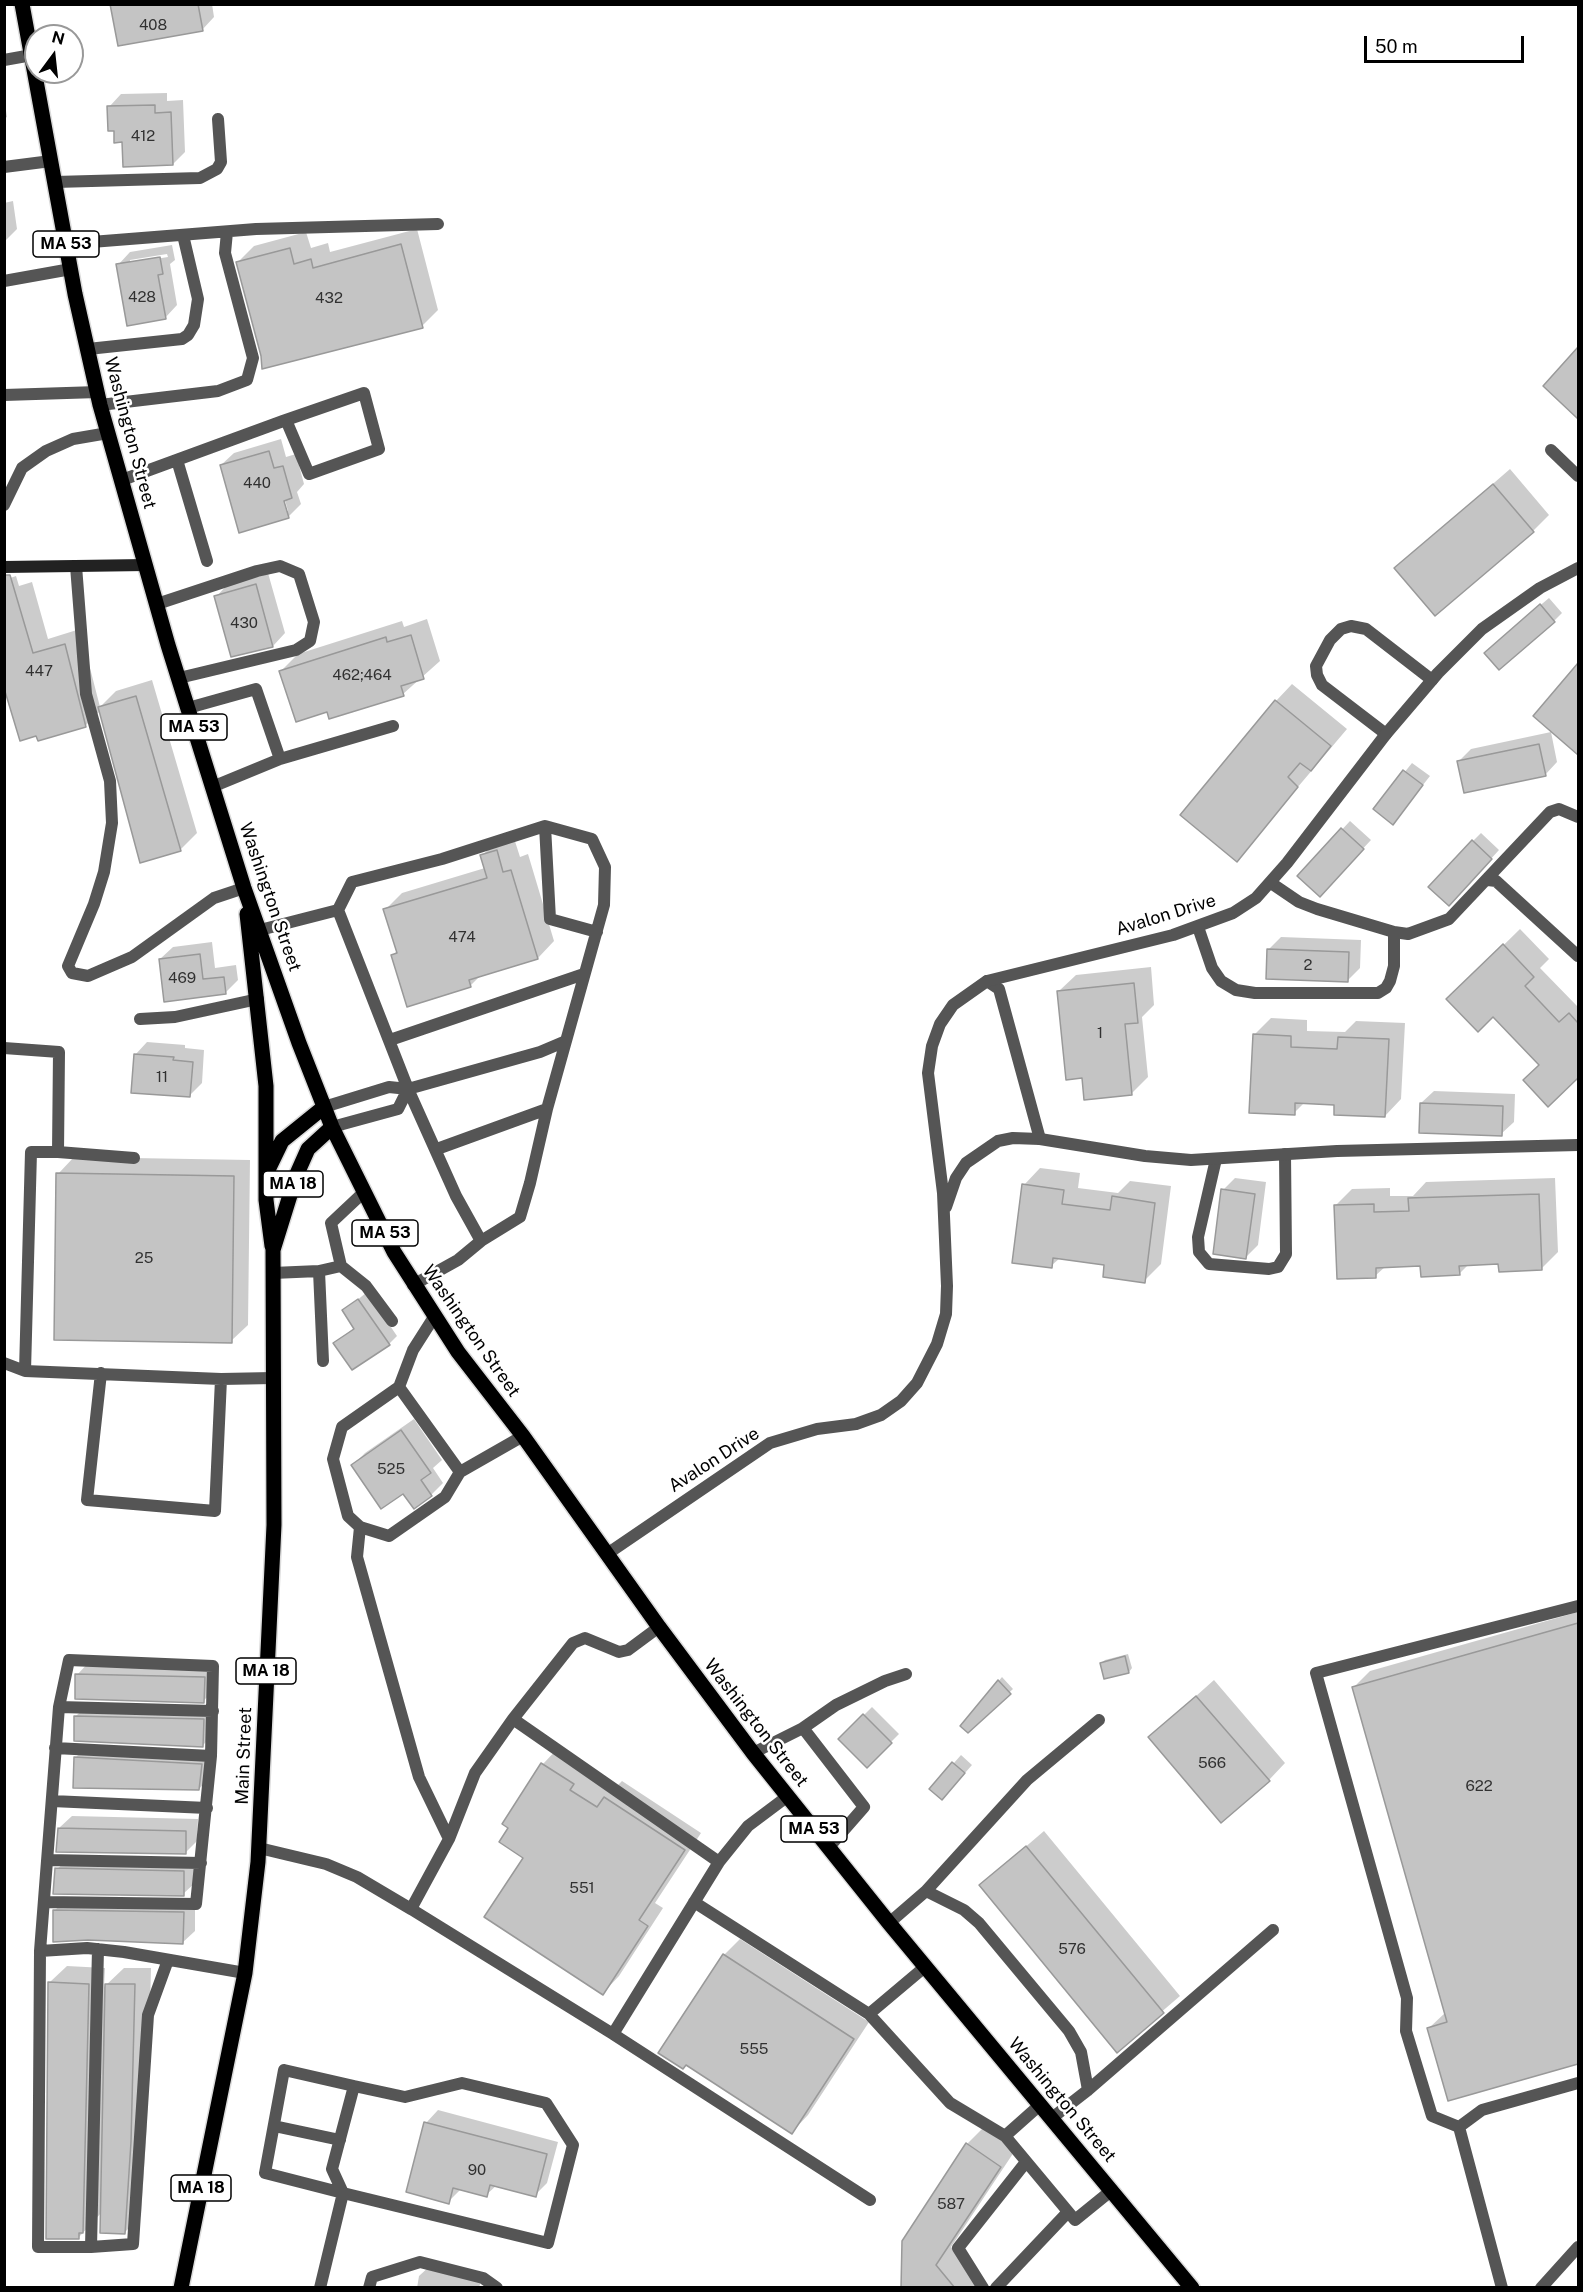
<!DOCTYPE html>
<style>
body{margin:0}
#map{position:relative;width:1583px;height:2292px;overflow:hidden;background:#fff;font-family:"Public Sans",sans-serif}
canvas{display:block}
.frame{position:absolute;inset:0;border:6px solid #000;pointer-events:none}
.north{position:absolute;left:24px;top:24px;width:60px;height:60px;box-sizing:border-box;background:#fff;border:2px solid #999;border-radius:50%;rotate:15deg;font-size:16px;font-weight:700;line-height:24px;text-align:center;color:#000}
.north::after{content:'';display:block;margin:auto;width:21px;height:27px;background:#000;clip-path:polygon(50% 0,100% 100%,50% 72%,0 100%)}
.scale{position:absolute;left:1364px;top:36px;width:160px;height:27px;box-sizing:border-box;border:3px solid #000;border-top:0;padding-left:8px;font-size:18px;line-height:21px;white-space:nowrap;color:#000;-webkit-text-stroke:4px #fff;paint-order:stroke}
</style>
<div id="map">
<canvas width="1583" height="2292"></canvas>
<div class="frame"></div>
<div class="north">N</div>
<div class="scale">50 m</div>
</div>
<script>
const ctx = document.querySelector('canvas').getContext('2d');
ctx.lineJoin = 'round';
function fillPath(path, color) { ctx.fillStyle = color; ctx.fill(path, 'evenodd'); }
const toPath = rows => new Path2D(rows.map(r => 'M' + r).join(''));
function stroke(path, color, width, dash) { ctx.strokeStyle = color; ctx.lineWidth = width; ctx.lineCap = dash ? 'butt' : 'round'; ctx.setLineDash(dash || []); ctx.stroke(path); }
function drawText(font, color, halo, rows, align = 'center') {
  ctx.font = font + ' "Public Sans",sans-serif'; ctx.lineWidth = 5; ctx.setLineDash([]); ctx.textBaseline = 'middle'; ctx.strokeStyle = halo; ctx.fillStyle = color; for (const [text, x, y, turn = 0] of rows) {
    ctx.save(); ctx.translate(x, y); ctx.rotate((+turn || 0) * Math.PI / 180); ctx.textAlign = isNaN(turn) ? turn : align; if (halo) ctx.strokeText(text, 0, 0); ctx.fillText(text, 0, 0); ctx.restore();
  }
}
const shadow = toPath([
 [112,4,212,4,214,17,202,30],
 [167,93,167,101,183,100,185,152,173,164,123,141,115,129,109,107,121,94],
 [4,98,7,117,4,119],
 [13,201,17,229,4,242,4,203],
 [417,229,438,310,422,326,262,356,238,262,254,246,306,232,311,248,328,243,330,252],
 [172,245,175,260,170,264,177,305,165,318,118,265,130,252],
 [167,254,168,257,130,263,130,260],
 [1578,350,1578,417,1545,386],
 [281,439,286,457,296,454,304,484,297,492,301,504,288,517,221,465,234,453],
 [283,493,288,511,285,511,280,494],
 [1510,469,1549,515,1533,531,1396,568],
 [268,573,285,633,273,646,216,597,228,584],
 [16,576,19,586,32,582,48,639,80,629,100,707,116,691,152,680,197,833,180,850,101,710,86,725,39,739,4,580],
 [1549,598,1562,613,1554,621,1493,645],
 [427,619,440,661,403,694,281,671,298,654,402,621,404,627],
 [1578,666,1578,745,1535,716],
 [1292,684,1347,729,1236,860,1276,701],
 [1551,732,1557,762,1545,775,1459,761,1471,749],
 [1412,763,1430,776,1393,823,1375,809],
 [1350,821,1371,840,1327,887,1299,876],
 [1481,833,1499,850,1457,896,1473,841],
 [513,835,520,857,528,854,554,941,538,958,481,975,470,986,393,955,398,950,385,910,402,893,485,868,482,856,498,839],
 [1520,929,1549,959,1540,968,1577,1006,1578,1005,1578,1076,1548,1105,1541,1064,1465,983],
 [1281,937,1361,940,1360,968,1348,980,1269,949],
 [212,942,215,968,236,965,238,980,225,993,160,959,173,947],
 [1151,967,1154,1005,1142,1017,1148,1077,1131,1094,1083,1076,1059,991,1076,975],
 [1271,1018,1307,1020,1307,1031,1345,1032,1356,1021,1405,1023,1401,1099,1385,1116,1336,1104,1305,1102,1294,1113,1254,1035],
 [147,1042,185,1045,185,1048,204,1050,202,1083,189,1096,135,1055],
 [1434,1091,1515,1094,1514,1122,1501,1134,1421,1103],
 [74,1157,250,1160,248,1325,231,1341,58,1174],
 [1040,1168,1080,1173,1078,1188,1118,1193,1130,1181,1171,1186,1161,1264,1144,1281,1106,1263,1060,1258,1051,1266,1024,1185],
 [1235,1178,1266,1182,1258,1245,1246,1257,1223,1190],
 [1555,1178,1558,1252,1541,1269,1500,1263,1469,1264,1459,1274,1422,1265,1386,1266,1375,1276,1336,1205,1352,1189,1390,1188,1390,1196,1413,1196,1426,1182],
 [367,1292,397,1336,389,1344,335,1343,355,1327,344,1311],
 [414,1419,442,1460,433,1468,443,1483,431,1495,404,1492,353,1465,365,1453],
 [1578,1612,1578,2062,1449,2099,1429,2028,1446,2012,1354,1687,1370,1671],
 [1128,1654,1132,1668,1129,1672,1101,1663,1105,1660],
 [89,1662,216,1665,216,1689,203,1701,77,1675],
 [1002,1677,1013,1689,968,1731,962,1726],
 [1214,1680,1285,1763,1269,1780,1150,1737],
 [88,1704,215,1707,215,1733,202,1746,76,1716],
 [872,1707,899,1734,867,1766,840,1739],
 [88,1745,214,1752,211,1776,199,1789,75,1758],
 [559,1747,613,1790,622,1781,701,1833,655,1903,663,1908,619,1976,603,1993,510,1827,504,1823,543,1764],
 [961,1755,972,1765,950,1790,931,1789],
 [72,1816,198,1819,197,1841,185,1853,59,1828],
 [1044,1831,1180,1996,1117,2050,981,1885],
 [69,1858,196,1859,196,1882,183,1894,56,1870],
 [67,1899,195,1900,195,1931,182,1943,54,1911],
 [740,1939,869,2022,808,2115,792,2132,724,1955],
 [67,1966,105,1968,104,1987,124,1968,151,1968,147,2124,141,2216,125,2232,102,2212,79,2237,50,1982],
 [438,2110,558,2142,547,2183,535,2195,497,2185,486,2195,460,2190,448,2202,426,2123],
 [984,2127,1016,2149,951,2247,985,2288,902,2288,904,2241,967,2144],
 [432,2264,482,2276,479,2288,417,2288,419,2276]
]);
const building = toPath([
 [110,4,198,4,203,31,118,46,110,4],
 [155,105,155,113,171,112,173,165,123,167,122,142,114,143,114,131,108,131,107,106,155,105],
 [401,244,423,328,262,369,261,356,236,262,290,248,294,264,311,259,313,268,401,244],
 [160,257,163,274,158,275,166,319,127,326,116,264,160,257],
 [1578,347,1578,419,1543,386,1578,347],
 [269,451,274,468,283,466,292,498,284,501,289,518,239,533,220,465,269,451],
 [1493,484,1534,532,1435,616,1394,568,1493,484],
 [4,575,10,575,33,653,65,644,86,727,38,741,36,736,20,741,4,688,4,575],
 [256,584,273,647,231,657,214,596,256,584],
 [1540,604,1555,622,1499,670,1484,653,1540,604],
 [411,635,424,679,401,686,404,696,329,719,327,712,296,722,279,671,386,637,387,642,411,635],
 [1578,663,1578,755,1533,716,1578,663],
 [136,696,181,851,140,863,98,707,136,696],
 [1275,700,1331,746,1311,771,1300,763,1288,777,1298,787,1237,862,1180,815,1275,700],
 [1539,744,1546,776,1464,793,1457,761,1539,744],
 [1403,770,1423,785,1393,825,1373,809,1403,770],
 [1341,828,1364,849,1320,897,1297,876,1341,828],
 [1472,840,1492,859,1449,906,1428,887,1472,840],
 [497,850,503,872,511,870,538,959,469,980,471,987,407,1007,391,955,397,953,383,909,487,878,480,855,497,850],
 [1503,944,1534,977,1525,986,1559,1022,1569,1013,1578,1023,1578,1078,1548,1107,1523,1080,1539,1065,1493,1017,1478,1032,1446,999,1503,944],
 [1267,949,1349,952,1348,982,1266,979,1267,949],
 [200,954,203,979,224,977,226,994,164,1002,159,959,200,954],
 [1134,983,1138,1023,1125,1024,1132,1095,1084,1100,1082,1078,1066,1080,1057,991,1134,983],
 [1253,1034,1291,1036,1291,1047,1337,1049,1338,1037,1389,1039,1385,1117,1334,1115,1334,1105,1295,1103,1295,1115,1249,1113,1253,1034],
 [134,1054,174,1057,173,1060,193,1062,190,1097,131,1093,134,1054],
 [1420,1103,1503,1106,1502,1136,1419,1133,1420,1103],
 [56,1173,234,1176,232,1343,54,1340,56,1173],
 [1022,1184,1064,1190,1062,1204,1110,1210,1112,1196,1155,1203,1145,1283,1103,1277,1104,1265,1053,1258,1052,1268,1012,1263,1022,1184],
 [1221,1189,1255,1194,1246,1259,1213,1254,1221,1189],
 [1539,1194,1542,1270,1499,1272,1498,1264,1459,1266,1460,1275,1421,1277,1420,1266,1376,1268,1376,1278,1337,1279,1334,1205,1374,1204,1374,1212,1409,1211,1408,1198,1539,1194],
 [358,1299,390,1345,352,1370,333,1343,354,1329,342,1310,358,1299],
 [401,1430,431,1473,421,1480,432,1496,414,1509,403,1494,381,1509,351,1465,401,1430],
 [1578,1623,1578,2064,1448,2101,1427,2028,1447,2022,1352,1687,1578,1623],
 [1125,1656,1129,1673,1104,1679,1100,1663,1125,1656],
 [75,1674,205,1677,204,1703,75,1699,75,1674],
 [998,1680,1011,1694,968,1733,960,1726,998,1680],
 [1196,1696,1270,1781,1221,1823,1148,1737,1196,1696],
 [863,1714,892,1743,867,1768,838,1739,863,1714],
 [74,1716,204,1719,203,1747,74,1741,74,1716],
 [74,1757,202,1764,199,1790,73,1788,74,1757],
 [952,1762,965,1773,942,1800,929,1789,952,1762],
 [541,1763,574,1784,570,1790,597,1807,604,1797,685,1850,639,1920,648,1926,603,1995,484,1917,523,1858,499,1842,508,1828,502,1824,541,1763],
 [58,1828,186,1831,186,1854,56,1852,58,1828],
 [1026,1846,1164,2013,1117,2053,979,1885,1026,1846],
 [55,1868,184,1871,184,1896,53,1894,55,1868],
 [53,1910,184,1912,183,1944,88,1940,53,1942,53,1910],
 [723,1954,854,2039,792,2134,686,2065,683,2069,658,2053,723,1954],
 [48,1982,89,1984,83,2233,79,2233,79,2239,46,2239,48,1982],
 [105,1984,135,1984,131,2142,125,2234,100,2233,105,1984],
 [424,2122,547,2154,536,2197,490,2185,487,2197,453,2188,449,2204,406,2192,424,2122],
 [966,2143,1001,2167,936,2265,955,2288,901,2288,902,2241,966,2143]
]);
const lane = toPath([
 [4,60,32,55],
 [4,167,51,161],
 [55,182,200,178,217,169,221,162,218,119],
 [66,244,256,229,438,224],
 [4,281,71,269],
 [88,349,182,339,188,335,194,325,198,299,183,235],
 [4,395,98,392],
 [100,405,218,391,247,380,253,358,225,253,227,232],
 [1551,450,1578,476],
 [177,460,207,561],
 [122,480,283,421,364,393,379,449,309,474,286,420],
 [4,505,22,468,46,451,73,439,108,433],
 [76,566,86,694,110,781,112,823,104,872,94,904,68,966,72,973,88,976,132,957,214,898,244,888],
 [157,604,257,571,280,566,299,574,314,622,310,641,296,650,179,678],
 [188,708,256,689,280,759,212,787],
 [1386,734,1322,685,1317,675,1316,666,1330,640,1341,629,1351,626,1366,629,1432,680],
 [280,759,393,726],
 [545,826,550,919,597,932],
 [1488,880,1496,881,1578,956],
 [1271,883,1299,902,1317,909,1394,932,1408,934,1449,919,1550,812,1559,809,1578,817],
 [338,910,408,1089,456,1196,481,1241,458,1260,413,1285],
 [1198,927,1212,968,1221,981,1236,990,1255,993,1378,993,1386,988,1390,981,1394,966,1394,932],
 [260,930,338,910,352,882,442,859,545,826,592,839,605,867,604,905,547,1109,530,1183,520,1217,481,1241],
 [987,981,999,989,1040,1139],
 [140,1019,175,1017,258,999],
 [390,1040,584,974],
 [4,1048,59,1052,58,1152,31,1152,25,1371],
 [324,1107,389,1087,408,1089,540,1052,566,1041],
 [332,1127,398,1109,408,1089],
 [437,1149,547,1109],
 [58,1152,134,1158],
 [1216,1159,1198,1237,1199,1252,1209,1264,1269,1269,1278,1267,1286,1254,1285,1154],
 [341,1266,366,1286,392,1321],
 [319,1271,323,1361],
 [273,1273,319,1271,341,1266,331,1223,364,1192],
 [434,1317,413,1350,399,1387,460,1472,523,1436],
 [4,1363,25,1371,221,1379,273,1378],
 [101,1373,87,1500,215,1511,221,1379],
 [399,1387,342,1427,333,1459,348,1516,360,1527,389,1536,445,1497,460,1472],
 [360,1527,357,1557,419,1777,449,1839],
 [59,1707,213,1711],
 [513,1719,573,1643,585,1638,619,1652,628,1650,659,1627],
 [803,1728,836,1705,885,1681,906,1674],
 [55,1748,211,1756],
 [753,1753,803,1728,864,1807,829,1847],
 [52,1801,207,1808],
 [259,1848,326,1864,357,1877,411,1909,449,1839,475,1773,513,1719,719,1862,748,1826,788,1796],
 [48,1860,201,1863],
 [926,1891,964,1910,979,1923,1069,2031,1081,2052,1088,2090],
 [44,1902,196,1904,211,1756,213,1666,69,1660,59,1707,40,1951,38,2247,91,2247,98,1949],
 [694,1902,869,2014,926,1966],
 [411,1909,613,2034,719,1862],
 [889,1923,926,1891,1027,1780,1099,1720],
 [40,1951,87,1948,124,1952,245,1973],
 [869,2014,950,2103,1005,2136,1041,2104],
 [613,2034,870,2200],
 [1052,2118,1088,2090,1273,1930],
 [274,2126,340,2140],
 [1459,2127,1432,2116,1406,2031,1407,1998,1316,1673,1578,1606],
 [1005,2136,1075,2220,1112,2190],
 [91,2247,133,2244,148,2015,168,1960],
 [320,2288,343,2193,332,2169,354,2086,405,2097,462,2083,546,2103,573,2145,548,2243,343,2193,265,2173,284,2070,354,2086],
 [369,2288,372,2277,420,2262,483,2278,497,2288],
 [983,2288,958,2248,1026,2162],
 [996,2288,1068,2212],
 [1502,2288,1459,2127,1482,2110,1578,2083],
 [1541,2288,1578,2247]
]);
const street = toPath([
 [946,1207,956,1178,966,1163,998,1141,1013,1138,1040,1139,1145,1156,1191,1160,1337,1151,1578,1145],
 [607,1554,770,1443,817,1429,856,1424,881,1415,901,1401,917,1383,937,1344,946,1314,947,1286,943,1193,928,1073,932,1046,940,1024,953,1005,987,981,1173,935,1233,913,1256,898,1287,863,1386,734,1438,673,1482,629,1540,588,1578,568]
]);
const secondary = toPath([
 [4,567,146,565]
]);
const primary = toPath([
 [22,4,75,294,100,405,168,645,244,888,299,1043,332,1127,394,1252,458,1352,523,1436,659,1627,753,1753,889,1923,1192,2288],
 [247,914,266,1086,266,1200,272,1246],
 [267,1172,282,1141,324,1107],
 [181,2288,245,1973,258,1862,274,1525,273,1250,296,1176,308,1149,332,1127]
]);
const numberNames = [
 ["408",153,25],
 ["412",143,136],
 ["428",142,297],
 ["432",329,298],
 ["440",257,483],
 ["430",244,623],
 ["447",39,671],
 ["462;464",362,675],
 ["474",462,937],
 ["2",1308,965],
 ["469",182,978],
 ["1",1100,1033],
 ["11",162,1077],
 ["25",144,1258],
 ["525",391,1469],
 ["566",1212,1763],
 ["622",1479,1786],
 ["551",582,1888],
 ["576",1072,1949],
 ["555",754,2049],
 ["90",477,2170],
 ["587",951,2204]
];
const shields = [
 [66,244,66],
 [194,727,66],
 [293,1184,60],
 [385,1233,66],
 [266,1671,60],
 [814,1829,66],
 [201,2188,60]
];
const shieldNames = [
 ["MA 53",66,244],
 ["MA 53",194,727],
 ["MA 18",293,1184],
 ["MA 53",385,1233],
 ["MA 18",266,1671],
 ["MA 53",814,1829],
 ["MA 18",201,2188]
];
const streetNames = [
 ["Washington Street",130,433,75],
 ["Washington Street",270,897,71],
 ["Avalon Drive",1166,915,-17],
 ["Washington Street",471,1331,55],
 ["Avalon Drive",714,1460,-33],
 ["Washington Street",756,1723,52],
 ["Main Street",244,1756,-88],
 ["Washington Street",1062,2100,50]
];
fillPath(shadow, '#0003');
fillPath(building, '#c4c4c4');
stroke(building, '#999', 1.5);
stroke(primary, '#dbdbdb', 18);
stroke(lane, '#555', 12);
stroke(street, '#555', 12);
stroke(secondary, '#222', 12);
stroke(primary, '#000', 15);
drawText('15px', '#313131', null, numberNames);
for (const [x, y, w] of shields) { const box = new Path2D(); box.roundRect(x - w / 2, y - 13, w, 26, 4.5); ctx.fillStyle = '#fff'; ctx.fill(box); stroke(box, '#000', 1.5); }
drawText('bold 16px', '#000', null, shieldNames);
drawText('18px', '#000', '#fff', streetNames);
</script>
